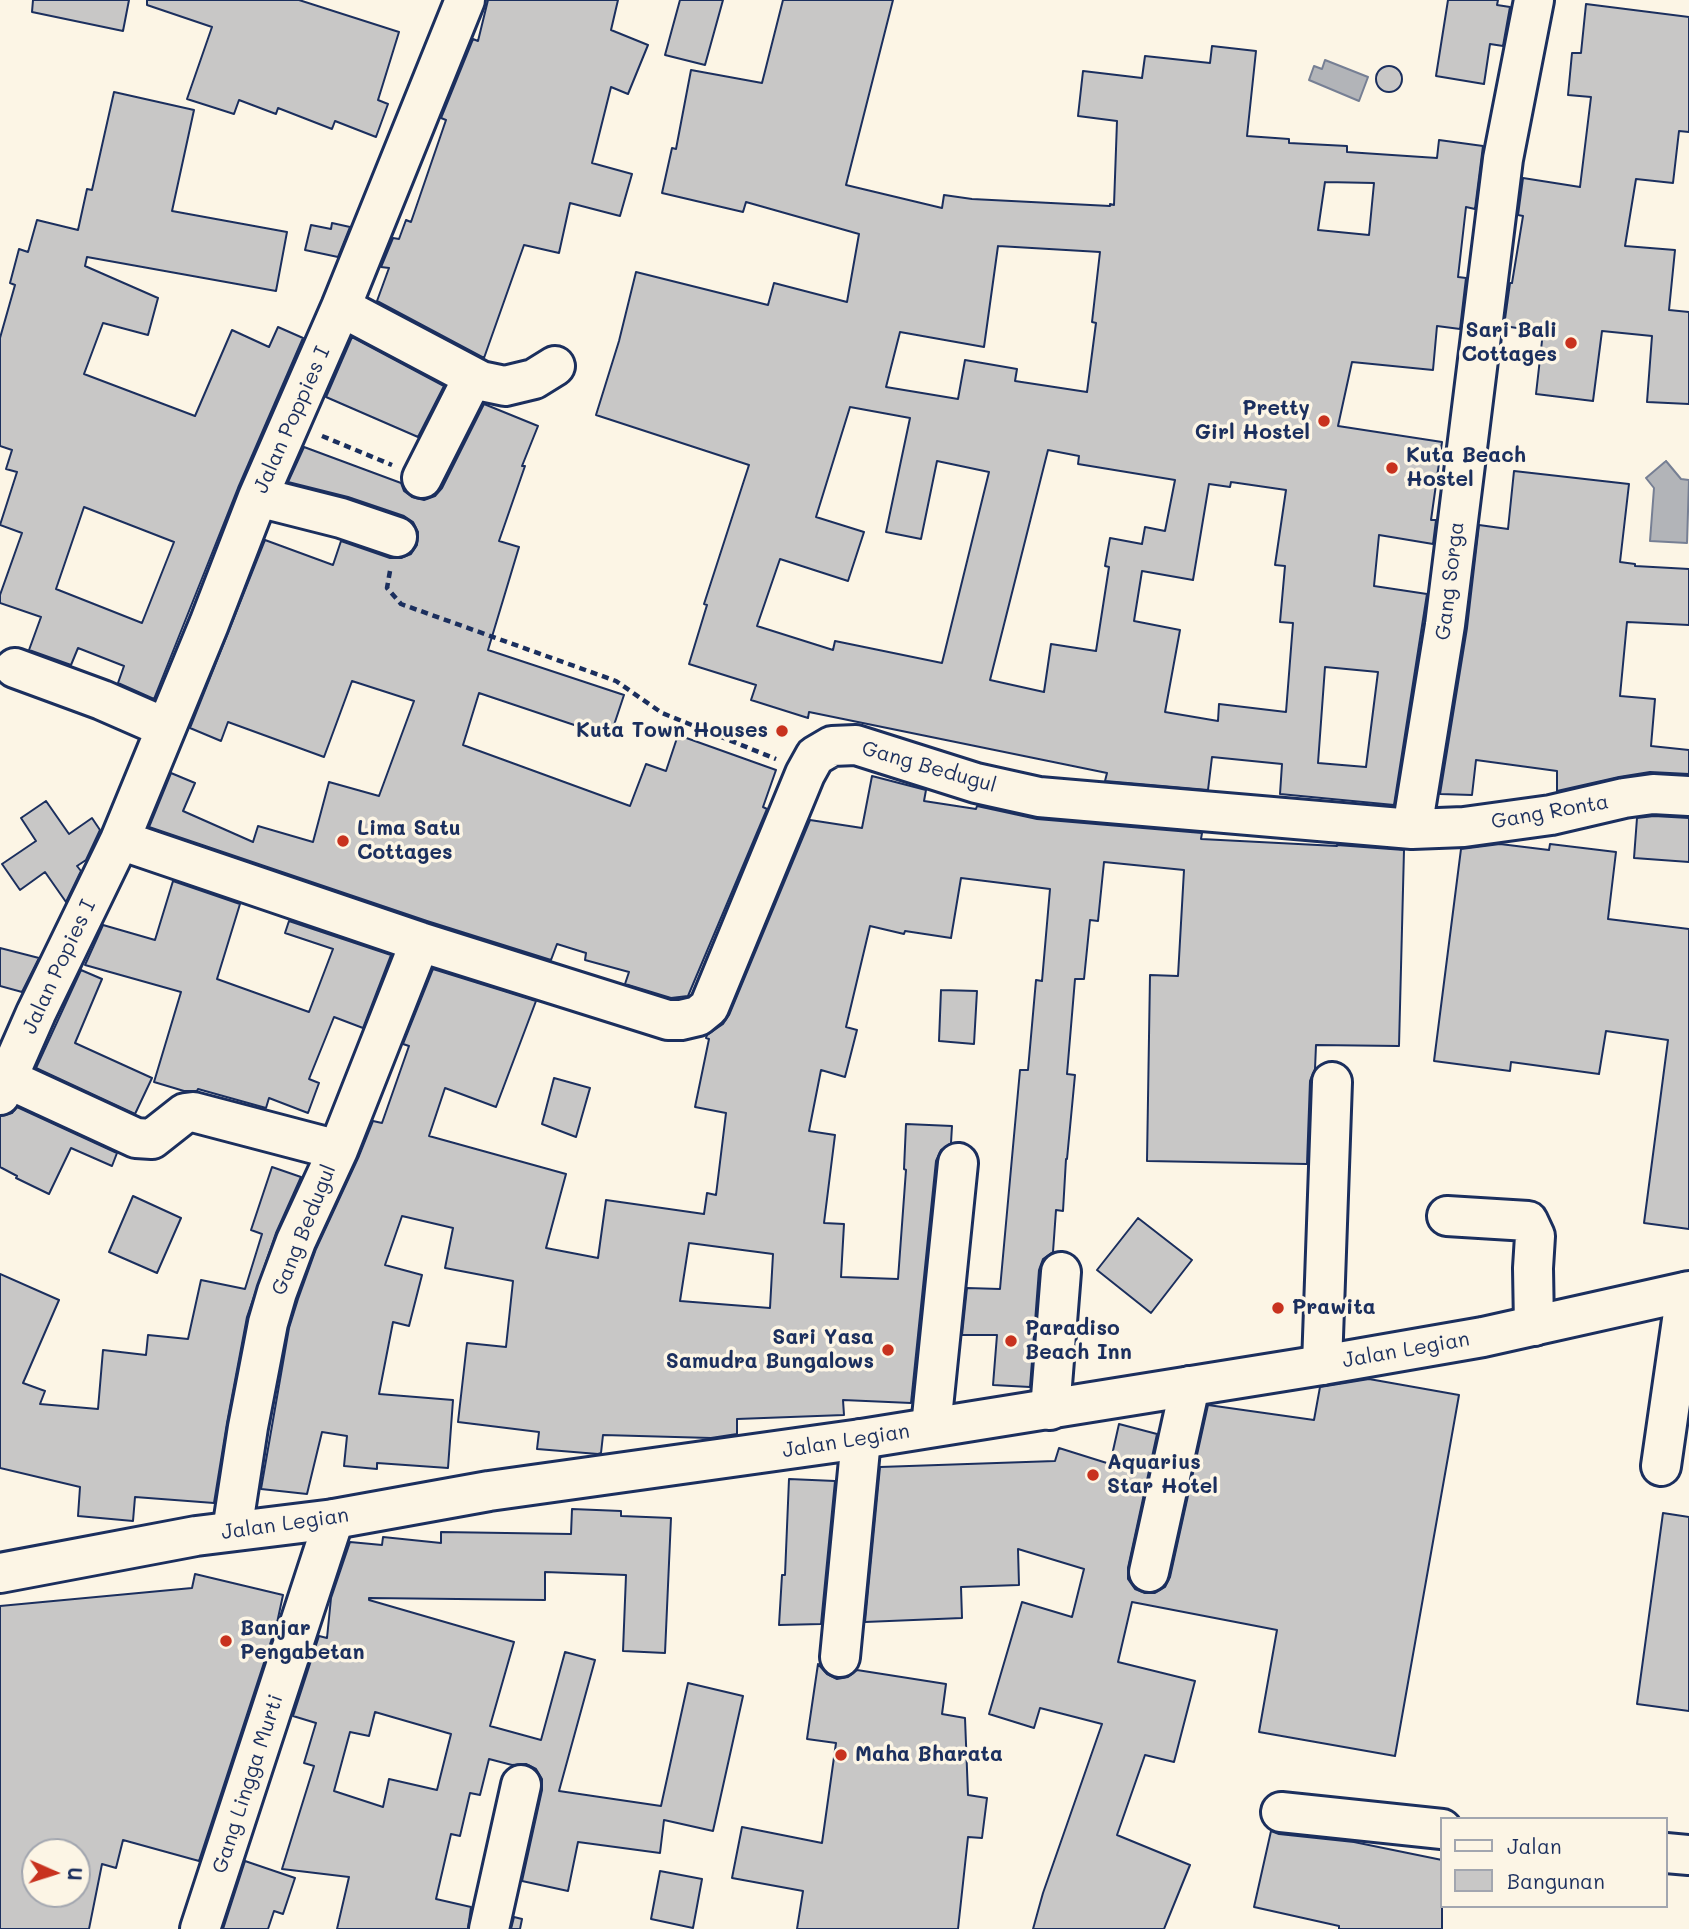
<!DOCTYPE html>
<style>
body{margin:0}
#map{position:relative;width:1689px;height:1929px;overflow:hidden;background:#fcf5e5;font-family:Mali,sans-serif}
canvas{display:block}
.legend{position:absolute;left:1440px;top:1817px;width:228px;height:91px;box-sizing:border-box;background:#fcf5e5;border:2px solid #a2a6af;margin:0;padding:9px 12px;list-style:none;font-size:21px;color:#1b2f5e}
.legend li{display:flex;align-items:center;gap:14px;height:35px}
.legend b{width:35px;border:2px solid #a2a6af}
.north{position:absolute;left:21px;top:1838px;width:70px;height:70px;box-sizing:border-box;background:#fcf5e5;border:2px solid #a2a6af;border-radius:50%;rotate:93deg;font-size:19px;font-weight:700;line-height:28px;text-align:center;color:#1b2f5e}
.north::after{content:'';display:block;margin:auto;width:24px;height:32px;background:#c8321e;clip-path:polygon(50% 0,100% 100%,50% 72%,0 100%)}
</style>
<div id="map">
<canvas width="1689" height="1929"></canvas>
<ul class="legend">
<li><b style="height:9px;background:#fcf5e5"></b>Jalan</li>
<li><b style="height:19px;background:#c8c7c6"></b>Bangunan</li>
</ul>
<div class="north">U</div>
</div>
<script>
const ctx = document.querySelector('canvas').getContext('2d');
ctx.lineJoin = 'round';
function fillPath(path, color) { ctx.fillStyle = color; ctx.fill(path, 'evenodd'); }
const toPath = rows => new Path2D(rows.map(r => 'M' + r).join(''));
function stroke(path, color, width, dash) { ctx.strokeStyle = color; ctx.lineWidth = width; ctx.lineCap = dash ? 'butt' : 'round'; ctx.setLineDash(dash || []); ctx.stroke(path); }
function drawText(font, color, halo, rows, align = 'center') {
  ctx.font = font + ' Mali,sans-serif'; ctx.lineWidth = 7; ctx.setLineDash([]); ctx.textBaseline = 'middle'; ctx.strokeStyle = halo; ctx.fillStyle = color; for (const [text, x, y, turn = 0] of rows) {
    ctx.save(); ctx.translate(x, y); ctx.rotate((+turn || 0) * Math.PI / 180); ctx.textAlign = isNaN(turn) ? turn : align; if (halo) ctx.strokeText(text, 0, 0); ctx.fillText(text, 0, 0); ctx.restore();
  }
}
const water = toPath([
 [1325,60,1368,77,1359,101,1309,80,1314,66,1322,69,1325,60],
 [1666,461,1681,479,1689,480,1687,543,1650,541,1654,488,1646,478,1666,461]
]);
const building = toPath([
 [33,0,129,0,123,31,32,12,33,0],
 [147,0,299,0,399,32,378,100,388,104,376,137,335,121,332,129,278,108,276,114,239,100,234,114,187,99,212,27,147,5,147,0],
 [488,0,618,0,611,30,648,45,628,94,611,87,592,163,632,174,620,216,570,203,559,253,524,245,484,358,377,301,389,268,381,267,393,238,399,239,406,220,411,222,446,120,441,118,473,39,478,41,488,0],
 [680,0,723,0,705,65,665,55,680,0],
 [783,0,893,0,846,185,942,208,944,195,972,199,1110,206,1110,204,1114,205,1117,121,1078,116,1083,71,1142,78,1145,56,1210,63,1212,46,1256,51,1247,136,1289,139,1289,143,1347,146,1347,152,1437,158,1439,140,1483,146,1475,209,1466,207,1458,277,1466,278,1460,329,1437,326,1433,370,1352,362,1338,426,1442,442,1431,520,1436,520,1433,544,1379,535,1374,586,1427,594,1394,805,1280,794,1282,764,1212,757,1208,790,1105,781,1107,773,809,712,808,718,751,700,756,685,689,664,707,605,704,604,749,465,596,415,619,341,636,272,768,305,774,283,847,302,859,234,746,202,743,212,662,193,672,148,676,149,691,70,762,83,783,0],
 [1325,182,1374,183,1369,235,1318,230,1325,182],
 [998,246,1100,252,1092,322,1096,323,1087,392,1015,381,1017,369,965,360,958,399,886,387,900,332,984,347,998,246],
 [850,407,910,418,886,532,921,539,937,461,989,472,942,663,835,641,833,650,757,626,780,559,848,581,864,532,816,517,850,407],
 [1048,450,1079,456,1078,464,1175,480,1165,531,1145,527,1142,544,1110,538,1105,566,1109,567,1096,651,1051,644,1044,692,990,680,1048,450],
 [1231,482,1286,490,1275,565,1285,566,1280,622,1293,623,1286,712,1219,704,1218,721,1165,712,1180,630,1134,621,1142,571,1193,580,1209,484,1230,487,1231,482],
 [1325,667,1378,672,1366,767,1318,763,1325,667],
 [1448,0,1498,0,1497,5,1510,7,1503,46,1490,44,1484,84,1436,76,1448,0],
 [1586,4,1689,17,1689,132,1679,131,1673,183,1636,179,1625,246,1675,250,1669,310,1689,312,1689,404,1647,402,1652,336,1602,331,1593,401,1536,394,1543,332,1504,326,1510,283,1512,283,1523,216,1518,215,1523,178,1580,187,1591,97,1568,95,1572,53,1581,53,1586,4],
 '1376 79a13 13 0 1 1 26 0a13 13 0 1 1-26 0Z',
 [114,92,194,110,172,211,287,232,276,291,87,257,85,266,158,298,148,335,103,323,84,374,195,416,232,330,269,347,278,327,303,338,238,488,154,699,118,683,124,666,78,648,71,665,29,650,41,617,0,603,0,595,22,533,0,525,17,472,6,469,12,450,0,446,0,338,15,285,10,283,19,249,28,252,37,220,78,230,87,189,92,190,114,92],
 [84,507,174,542,142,623,56,589,84,507],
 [332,223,350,227,338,257,305,250,311,225,331,229,332,223],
 [352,337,444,386,418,437,326,397,352,337],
 [484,404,538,426,522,466,525,466,499,541,519,547,488,650,624,695,610,737,479,693,463,745,630,806,646,764,666,771,678,735,776,770,763,807,767,809,688,996,671,998,625,984,629,972,585,960,586,953,557,944,551,960,427,921,149,827,171,773,195,783,183,811,253,842,258,826,313,842,329,782,379,796,414,701,352,681,324,757,228,722,221,741,190,728,265,540,333,565,341,541,390,558,401,558,411,554,417,545,418,532,413,522,404,516,348,497,288,482,304,447,401,483,404,491,412,497,424,500,435,496,442,488,484,404],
 [1514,471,1629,484,1620,562,1635,564,1635,566,1689,569,1689,625,1627,622,1620,696,1655,699,1651,746,1689,750,1689,774,1650,772,1619,777,1557,791,1557,771,1476,760,1472,795,1440,794,1467,628,1479,525,1508,529,1514,471],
 [872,776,926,790,924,801,976,809,977,806,1037,819,1202,833,1201,839,1337,846,1337,845,1404,850,1399,1046,1316,1045,1315,1069,1310,1081,1307,1164,1147,1161,1150,975,1178,976,1184,870,1104,862,1098,921,1090,920,1084,979,1075,979,1067,1074,1075,1075,1067,1159,1066,1159,1063,1211,1056,1210,1053,1252,1043,1259,1039,1270,1030,1387,993,1385,997,1335,962,1335,967,1288,1000,1289,1020,1070,1028,1070,1036,980,1042,981,1050,889,961,878,951,938,905,931,904,934,870,926,846,1027,857,1030,845,1077,821,1070,809,1131,835,1135,824,1223,844,1224,841,1277,898,1279,906,1170,904,1169,906,1124,952,1126,951,1143,941,1150,936,1161,911,1403,843,1400,844,1415,737,1419,737,1434,711,1438,603,1435,601,1453,598,1454,537,1449,539,1432,458,1422,467,1343,506,1347,513,1281,445,1268,453,1228,402,1216,385,1265,422,1275,409,1326,393,1322,379,1394,453,1400,448,1468,377,1463,377,1469,344,1466,347,1436,322,1432,307,1494,261,1489,289,1328,298,1299,316,1249,359,1156,373,1121,382,1123,409,1046,403,1044,433,969,536,1001,496,1107,445,1088,429,1136,566,1174,546,1248,598,1258,606,1200,704,1214,707,1193,716,1195,726,1113,695,1107,709,1039,706,1038,707,1035,723,1024,729,1015,810,820,862,828,872,776],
 [689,1243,773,1254,770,1308,680,1301,689,1243],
 [46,801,69,834,92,818,100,830,86,860,77,866,81,871,66,902,45,872,20,890,2,864,36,841,21,818,46,801],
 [1654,816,1689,818,1689,862,1634,858,1637,818,1654,816],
 [1500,844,1549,850,1550,844,1616,852,1608,919,1689,929,1689,1229,1644,1223,1668,1040,1606,1031,1599,1074,1511,1062,1510,1071,1434,1061,1461,849,1500,844],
 [173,881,240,904,217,979,309,1012,333,949,285,933,289,921,391,955,363,1028,334,1017,309,1079,319,1083,308,1113,269,1098,266,1108,198,1089,197,1091,184,1091,154,1082,181,992,85,965,103,925,155,940,173,881],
 [0,948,39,958,22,992,0,986,0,948],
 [81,970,102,979,75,1043,152,1078,135,1114,36,1068,81,970],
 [941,990,977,991,974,1044,939,1041,941,990],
 [554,1078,590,1088,576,1137,542,1124,554,1078],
 [17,1107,117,1153,112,1166,71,1148,49,1194,16,1178,17,1176,0,1167,0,1116,12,1113,17,1107],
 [272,1167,301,1177,276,1233,247,1317,227,1423,214,1503,135,1497,133,1521,78,1516,80,1487,0,1468,0,1274,59,1300,23,1383,45,1391,40,1404,98,1409,103,1350,146,1355,148,1335,188,1339,201,1280,245,1289,262,1234,251,1230,272,1167],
 [133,1196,181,1218,157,1273,109,1252,133,1196],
 [1138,1218,1192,1260,1151,1313,1097,1270,1138,1218],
 [1369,1379,1459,1395,1395,1756,1259,1732,1277,1630,1132,1602,1118,1662,1195,1681,1174,1762,1145,1755,1117,1835,1190,1865,1164,1929,1033,1929,1043,1893,1102,1724,1040,1708,1034,1728,989,1714,1022,1602,1072,1617,1084,1569,1018,1549,1019,1585,961,1587,962,1618,865,1622,880,1467,1055,1461,1059,1448,1110,1464,1119,1424,1157,1434,1128,1568,1128,1579,1135,1589,1145,1593,1155,1593,1165,1587,1170,1577,1208,1405,1314,1420,1320,1387,1369,1379],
 [789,1479,835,1481,821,1624,779,1625,782,1575,785,1575,789,1479],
 [572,1509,621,1511,621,1516,671,1518,665,1653,623,1651,626,1575,545,1572,545,1600,369,1598,369,1600,514,1642,490,1726,541,1740,565,1652,595,1660,559,1791,661,1806,688,1683,743,1696,713,1831,664,1820,660,1853,578,1842,568,1891,522,1881,542,1790,542,1779,536,1769,526,1764,512,1765,489,1759,480,1795,470,1793,460,1836,451,1834,436,1899,471,1907,468,1929,337,1929,349,1877,282,1869,314,1766,304,1763,316,1723,293,1716,319,1636,327,1638,331,1598,350,1542,382,1545,383,1537,441,1543,441,1532,571,1534,572,1509],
 [375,1712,451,1734,437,1790,389,1779,383,1807,334,1791,350,1732,369,1736,375,1712],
 [1663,1513,1689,1517,1689,1711,1637,1704,1663,1513],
 [195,1574,283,1595,277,1623,199,1861,123,1840,116,1868,102,1864,89,1929,0,1929,0,1606,192,1588,195,1574],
 [35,1852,77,1852,77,1894,35,1894,35,1852],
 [818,1664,827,1674,837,1679,848,1677,857,1670,946,1684,942,1714,965,1718,968,1795,987,1798,982,1838,968,1837,958,1929,797,1929,803,1891,732,1878,742,1827,822,1843,836,1743,807,1739,818,1664],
 [1271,1831,1279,1834,1354,1842,1442,1860,1442,1929,1339,1929,1339,1926,1254,1907,1271,1831],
 [245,1861,295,1878,283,1914,274,1911,268,1929,223,1929,245,1861],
 [660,1871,702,1879,693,1928,651,1919,660,1871],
 [514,1917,522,1919,520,1929,511,1929,514,1917]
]);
const path = toPath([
 [322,436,392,465],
 [390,571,387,588,401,604,616,681,662,713,776,759]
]);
const minor = toPath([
 [341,307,481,381,505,386,534,379,555,366],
 [422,478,473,377],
 [258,497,341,518,397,537],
 [15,668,102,700,166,728],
 [1412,829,1445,625,1503,159,1534,0],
 [120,840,420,942,668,1020,681,1020,698,1016,709,1007,805,774,815,756,832,746,856,745,976,783,1039,797,1412,829,1464,827,1551,815,1624,798,1653,794,1689,796],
 [8,1079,136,1138,152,1139,185,1113,193,1112,338,1150],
 [0,1095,36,1013,120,840,209,624,258,497,341,307,465,0],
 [1447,1216,1528,1221,1535,1236,1533,1268,1534,1326],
 [1322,1365,1332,1082],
 [1050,1410,1061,1272],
 [931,1427,958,1163],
 [1661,1466,1686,1292],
 [232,1531,248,1427,268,1323,277,1292,296,1241,338,1150,420,942],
 [1149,1572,1190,1386],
 [840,1657,861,1439],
 [1281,1812,1442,1829],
 [1666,1853,1689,1855],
 [200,1929,334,1519],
 [489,1929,521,1785]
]);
const major = toPath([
 [0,1573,196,1536,334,1519,489,1491,861,1439,1322,1365,1483,1337,1689,1291]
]);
const markers = [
 [1571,343,7,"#c8321e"],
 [1324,421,7,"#c8321e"],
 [1392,468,7,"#c8321e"],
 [782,731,7,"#c8321e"],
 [343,841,7,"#c8321e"],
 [1278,1308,7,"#c8321e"],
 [1011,1341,7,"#c8321e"],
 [888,1350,7,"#c8321e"],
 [1093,1475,7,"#c8321e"],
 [226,1641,7,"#c8321e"],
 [841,1755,7,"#c8321e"]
];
const poiNames = [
 ["Sari Bali",1557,331,"right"],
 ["Cottages",1557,355,"right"],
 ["Pretty",1310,409,"right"],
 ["Girl Hostel",1310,433,"right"],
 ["Kuta Beach",1406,456],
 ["Hostel",1406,480],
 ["Kuta Town Houses",768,731,"right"],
 ["Lima Satu",357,829],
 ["Cottages",357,853],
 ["Prawita",1292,1308],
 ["Paradiso",1025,1329],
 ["Beach Inn",1025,1353],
 ["Sari Yasa",874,1338,"right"],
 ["Samudra Bungalows",874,1362,"right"],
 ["Aquarius",1107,1463],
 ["Star Hotel",1107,1487],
 ["Banjar",240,1629],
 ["Pengabetan",240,1653],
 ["Maha Bharata",855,1755]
];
const streetNames = [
 ["Jalan Poppies I",292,420,-66],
 ["Gang Sorga",1450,581,-83],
 ["Gang Bedugul",929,767,16],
 ["Gang Ronta",1550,812,-10],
 ["Jalan Popies I",59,967,-65],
 ["Gang Bedugul",304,1230,-68],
 ["Jalan Legian",1406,1350,-10],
 ["Jalan Legian",846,1441,-9],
 ["Jalan Legian",285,1524,-8],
 ["Gang Lingga Murti",248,1784,-72]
];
fillPath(water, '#b2b4b8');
stroke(water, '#767f94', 2);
fillPath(building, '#c8c7c6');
stroke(building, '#1b2f5e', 2);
stroke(minor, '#1b2f5e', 44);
stroke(major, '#1b2f5e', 44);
stroke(path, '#1b2f5e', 4.5, [7, 5]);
stroke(minor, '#fcf5e5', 38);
stroke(major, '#fcf5e5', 38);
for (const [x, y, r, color] of markers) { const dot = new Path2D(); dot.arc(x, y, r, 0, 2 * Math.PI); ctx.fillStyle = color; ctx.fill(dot); stroke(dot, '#fcf5e5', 2.5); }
drawText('bold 21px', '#1b2f5e', '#fcf5e5', poiNames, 'left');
drawText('21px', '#1b2f5e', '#fcf5e5', streetNames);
</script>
